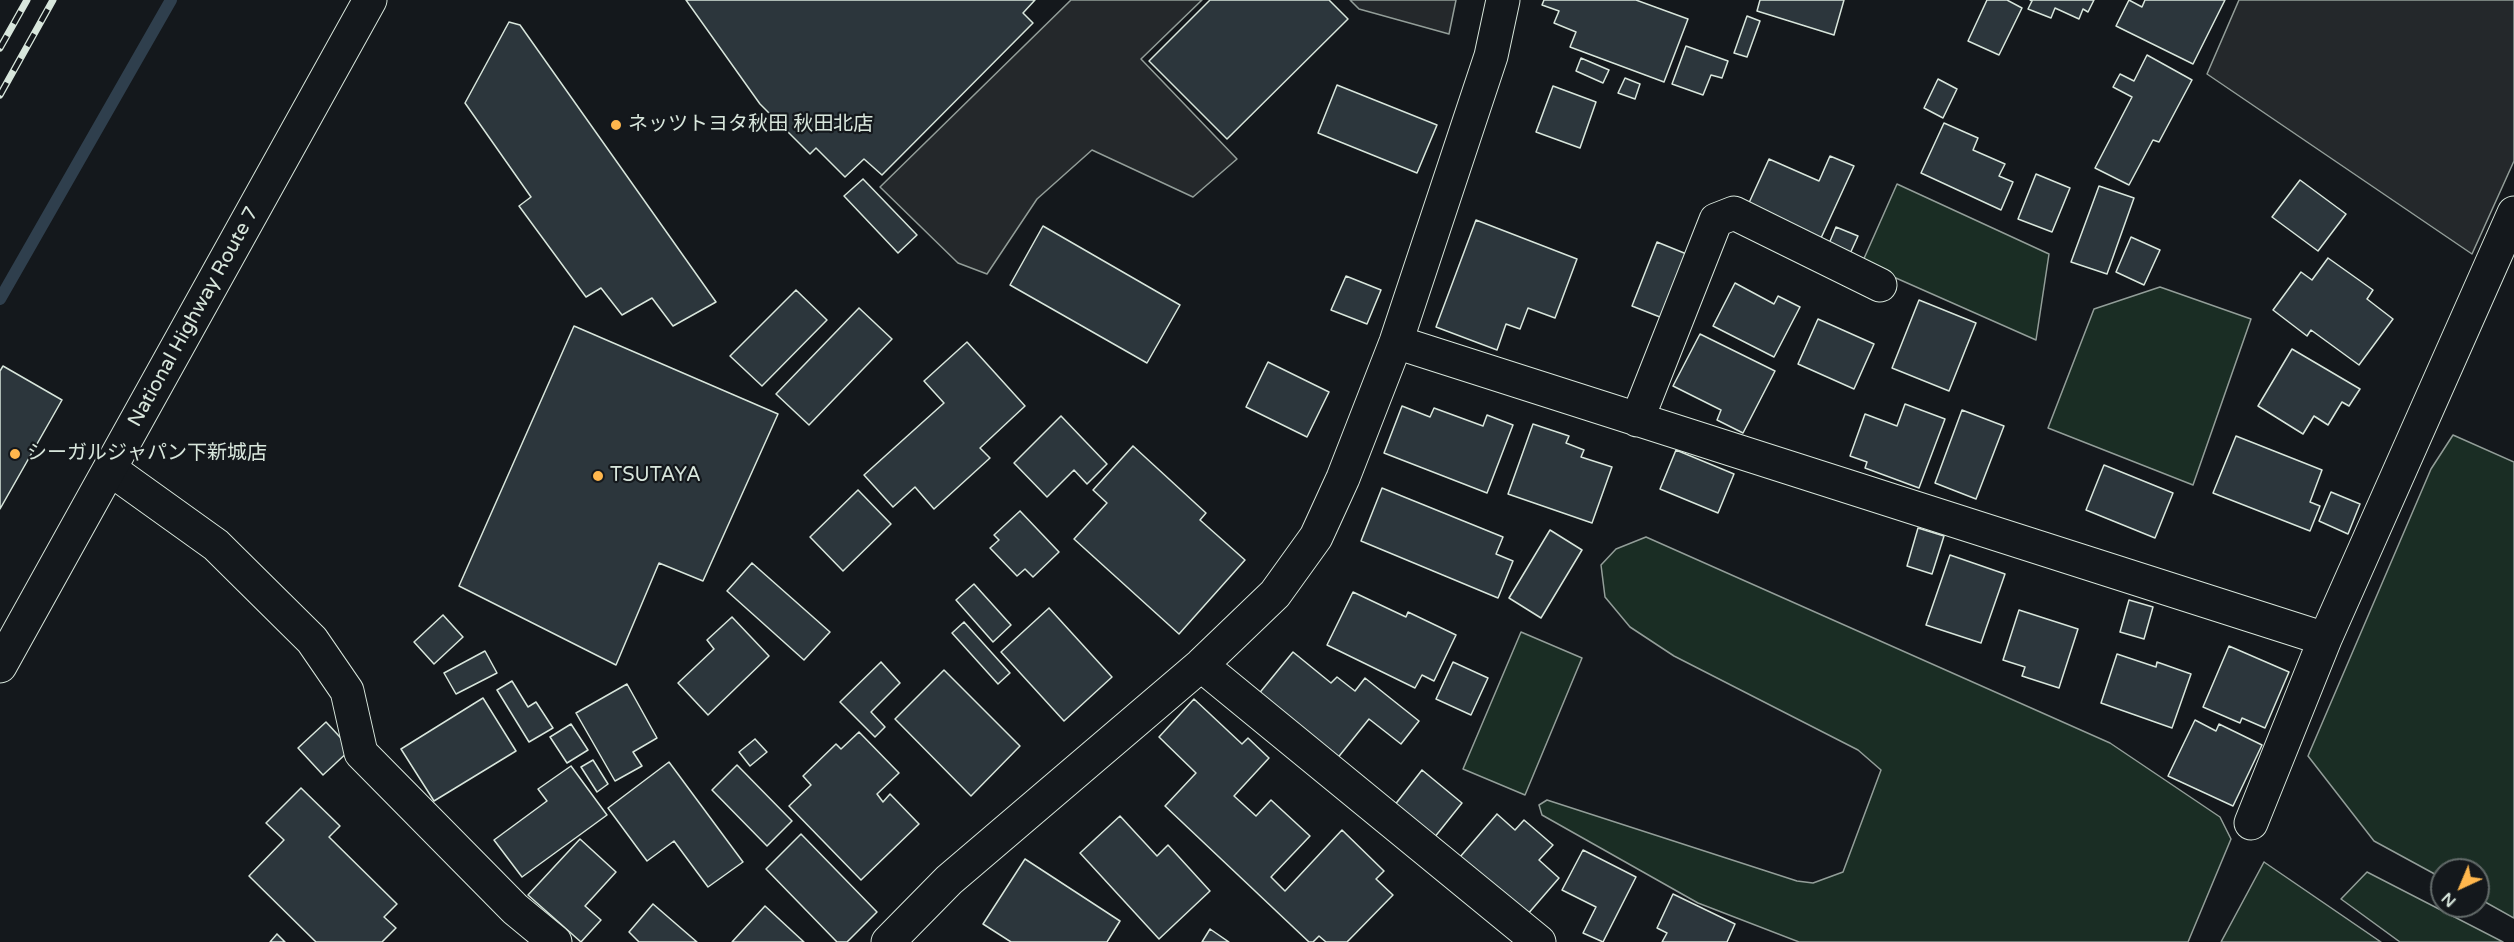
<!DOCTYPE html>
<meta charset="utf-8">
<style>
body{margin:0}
#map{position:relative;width:2514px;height:942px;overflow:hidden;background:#14181c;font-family:"Varela Round",sans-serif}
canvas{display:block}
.north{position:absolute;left:2430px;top:858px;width:60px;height:60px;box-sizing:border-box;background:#14181c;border:2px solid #626a69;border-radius:50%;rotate:224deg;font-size:16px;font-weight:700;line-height:24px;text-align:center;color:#d8e6dc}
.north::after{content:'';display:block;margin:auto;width:21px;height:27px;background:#ffb74d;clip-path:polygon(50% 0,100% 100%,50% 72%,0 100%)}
</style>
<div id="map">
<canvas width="2514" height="942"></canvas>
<div class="north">N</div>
</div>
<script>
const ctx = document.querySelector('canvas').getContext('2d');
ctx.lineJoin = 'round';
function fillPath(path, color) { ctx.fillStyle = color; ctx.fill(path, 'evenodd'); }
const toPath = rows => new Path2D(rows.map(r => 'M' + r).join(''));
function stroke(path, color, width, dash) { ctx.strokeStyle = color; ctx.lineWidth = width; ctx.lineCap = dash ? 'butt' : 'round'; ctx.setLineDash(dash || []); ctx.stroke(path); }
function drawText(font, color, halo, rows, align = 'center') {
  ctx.font = font + ' "Varela Round","Noto Sans JP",sans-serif'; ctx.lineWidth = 4.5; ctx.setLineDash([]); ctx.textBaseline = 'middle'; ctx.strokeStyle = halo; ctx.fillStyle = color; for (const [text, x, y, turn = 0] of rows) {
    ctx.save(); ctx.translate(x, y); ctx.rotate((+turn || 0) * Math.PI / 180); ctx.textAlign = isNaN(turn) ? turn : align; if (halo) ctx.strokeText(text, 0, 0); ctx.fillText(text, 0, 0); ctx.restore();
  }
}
const green = toPath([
 [1897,184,2049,254,2036,340,1862,263,1897,184],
 [2160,287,2251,319,2193,485,2048,428,2094,309,2160,287],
 [2453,435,2514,462,2514,918,2478,898,2478,870,2442,870,2442,878,2374,841,2308,756,2431,469,2453,435],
 [1646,537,2110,743,2220,817,2231,839,2188,942,1799,942,1698,903,1542,815,1539,805,1547,800,1797,881,1813,883,1843,872,1881,770,1858,750,1674,656,1630,627,1605,597,1601,565,1616,549,1646,537],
 [1521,632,1582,658,1525,795,1463,769,1521,632],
 [2264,862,2381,942,2221,942,2264,862],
 [2367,872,2503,942,2400,942,2341,899,2367,872]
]);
const parking = toPath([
 [1071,0,1202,0,1141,59,1237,159,1193,197,1092,150,1037,199,987,274,958,263,880,187,1071,0],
 [1350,0,1456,0,1449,34,1359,9,1350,0],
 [2239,0,2514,0,2514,161,2472,254,2207,74,2239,0]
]);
const stream = toPath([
 [0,299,171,0]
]);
const building = toPath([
 [686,0,1035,0,1023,13,1033,23,882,175,864,159,845,177,816,148,810,154,760,104,686,0],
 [1210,0,1329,0,1348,19,1227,139,1149,61,1210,0],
 [1544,0,1636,0,1688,19,1664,82,1570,47,1576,32,1554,23,1559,11,1542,5,1544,0],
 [1760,0,1844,0,1834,35,1757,11,1760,0],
 [1987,0,2007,0,2022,8,1999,55,1968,41,1987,0],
 [2030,0,2094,0,2088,12,2083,9,2079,19,2055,8,2051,18,2028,9,2032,1,2030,0],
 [2129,0,2142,7,2145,0,2225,0,2193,64,2116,26,2129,0],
 [1747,16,1760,21,1747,57,1734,53,1747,16],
 [509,22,520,25,716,302,673,326,652,298,622,315,601,288,586,297,519,206,531,197,465,103,509,22],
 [1686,46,1728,61,1722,78,1711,75,1703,95,1672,84,1686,46],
 [2147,55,2192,80,2159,142,2153,140,2129,185,2095,168,2132,97,2113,87,2120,74,2134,81,2147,55],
 [1581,58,1609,70,1603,83,1576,71,1581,58],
 [1625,78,1640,84,1635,99,1618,93,1625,78],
 [1938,79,1957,89,1943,118,1924,108,1938,79],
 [1337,85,1437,125,1417,173,1318,133,1337,85],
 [1553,86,1596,102,1580,148,1536,132,1553,86],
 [1944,123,1978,138,1973,150,2005,164,1999,176,2013,182,2001,210,1921,173,1944,123],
 [1830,156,1854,166,1821,238,1748,205,1769,159,1819,181,1830,156],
 [2036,174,2070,188,2052,232,2018,219,2036,174],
 [863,179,917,235,898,253,844,196,863,179],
 [2300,180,2346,214,2318,251,2272,217,2300,180],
 [2099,186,2134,198,2107,274,2071,262,2099,186],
 [1476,220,1577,259,1555,318,1528,308,1520,329,1506,324,1497,350,1436,327,1476,220],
 [1043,226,1180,305,1147,363,1010,285,1043,226],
 [1836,227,1858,236,1849,256,1828,246,1836,227],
 [2131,237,2160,250,2144,285,2116,272,2131,237],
 [1657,242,1689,255,1665,319,1632,306,1657,242],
 [2328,258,2373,290,2367,299,2393,319,2359,365,2311,330,2307,336,2273,310,2301,272,2312,280,2328,258],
 [1346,276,1381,290,1367,324,1331,310,1346,276],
 [1735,283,1774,304,1778,296,1800,307,1774,357,1713,326,1735,283],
 [796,290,827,320,762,386,730,356,796,290],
 [1919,300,1976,323,1949,391,1892,368,1919,300],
 [859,308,892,339,809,425,776,394,859,308],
 [1818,319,1874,344,1854,389,1798,364,1818,319],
 [574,326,778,414,703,581,659,563,616,665,459,586,574,326],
 [1700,334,1775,371,1743,433,1717,420,1721,410,1673,386,1700,334],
 [967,342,1025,406,980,448,990,458,934,509,915,487,893,507,864,475,944,403,924,381,967,342],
 [2292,349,2360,389,2349,406,2342,402,2328,425,2314,416,2303,434,2258,406,2292,349],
 [1268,362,1329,392,1307,437,1246,407,1268,362],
 [3,366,62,400,0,509,0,371,3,366],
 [1905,404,1945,419,1919,488,1865,468,1867,462,1850,456,1865,414,1897,426,1905,404],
 [1402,406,1430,417,1434,408,1483,426,1487,415,1513,425,1487,493,1384,453,1402,406],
 [1962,410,2004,426,1976,499,1935,483,1962,410],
 [1061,416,1107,464,1087,484,1074,470,1047,497,1014,463,1061,416],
 [1533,424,1569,436,1566,443,1584,450,1581,457,1612,467,1592,523,1508,494,1533,424],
 [2236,436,2322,470,2310,502,2320,506,2310,531,2213,493,2236,436],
 [1133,446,1206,513,1200,520,1245,560,1179,634,1074,539,1107,503,1093,490,1133,446],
 [1676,450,1734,474,1718,513,1660,489,1676,450],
 [2104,465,2173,493,2155,538,2086,510,2104,465],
 [1382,488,1503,537,1496,554,1513,561,1498,598,1361,541,1382,488],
 [858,490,891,524,843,571,810,537,858,490],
 [2331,492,2360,504,2348,534,2319,521,2331,492],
 [1020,511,1059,552,1033,577,1025,569,1017,576,990,548,999,540,994,535,1020,511],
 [1918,528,1944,536,1932,574,1907,566,1918,528],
 [1550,530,1582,550,1541,618,1509,598,1550,530],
 [1950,555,2005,574,1981,643,1926,625,1950,555],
 [752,563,830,632,804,660,727,591,752,563],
 [974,584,1011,625,993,642,956,600,974,584],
 [1353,592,1406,617,1408,612,1456,635,1434,681,1422,675,1415,688,1327,645,1353,592],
 [2129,600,2153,607,2144,639,2120,632,2129,600],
 [1049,608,1112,677,1064,721,1001,652,1049,608],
 [2019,610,2078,629,2059,688,2022,676,2025,667,2003,660,2019,610],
 [443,615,463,637,434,664,414,642,443,615],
 [732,617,769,656,708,715,678,683,714,649,707,640,732,617],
 [964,622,1010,673,998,684,952,633,964,622],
 [2229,646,2289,672,2265,728,2242,718,2240,723,2203,707,2229,646],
 [485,651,497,673,456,694,444,673,485,651],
 [1293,652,1331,683,1337,677,1355,691,1365,678,1419,721,1401,744,1369,719,1336,760,1257,696,1293,652],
 [2117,654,2156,667,2157,662,2191,674,2172,728,2101,703,2117,654],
 [881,662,900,683,871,712,885,727,875,737,840,702,881,662],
 [1453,662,1488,678,1471,715,1436,699,1453,662],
 [944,670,1020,746,971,796,895,719,944,670],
 [512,681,528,707,536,702,553,728,529,742,497,690,512,681],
 [627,684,657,738,633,752,642,766,615,781,576,713,627,684],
 [483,698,516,751,434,801,401,749,483,698],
 [1194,699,1242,744,1248,738,1269,758,1234,796,1256,816,1271,800,1310,836,1271,877,1285,891,1342,830,1384,871,1376,879,1393,895,1347,942,1326,942,1319,936,1313,942,1309,942,1165,806,1196,773,1159,737,1194,699],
 [2195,720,2216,731,2219,724,2262,745,2233,806,2168,776,2195,720],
 [326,722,351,749,323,775,298,748,326,722],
 [571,724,588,750,567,763,550,737,571,724],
 [859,732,899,773,877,794,883,802,890,794,919,824,861,880,789,806,811,785,803,776,836,744,841,749,859,732],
 [755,739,767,752,750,766,739,752,755,739],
 [593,760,608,784,597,792,581,767,593,760],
 [669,762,743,862,708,887,674,841,647,861,608,808,669,762],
 [737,765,792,821,767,846,712,790,737,765],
 [571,766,607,815,522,877,494,840,547,801,538,789,571,766],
 [1422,770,1462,803,1434,838,1394,806,1422,770],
 [301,788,340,826,329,837,397,904,384,917,396,928,382,942,316,942,249,876,284,840,266,823,301,788],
 [1497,814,1515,830,1524,820,1553,845,1539,860,1559,878,1527,915,1460,857,1497,814],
 [1120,816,1157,856,1168,845,1210,891,1159,939,1080,853,1120,816],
 [801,834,877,912,847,942,837,942,766,869,801,834],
 [580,839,616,872,585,906,601,920,581,942,528,895,580,839],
 [1583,850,1636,877,1603,942,1583,933,1596,907,1562,890,1583,850],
 [1025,859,1120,921,1107,942,1011,942,983,924,1025,859],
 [1673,894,1735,924,1727,942,1662,942,1667,933,1657,928,1673,894],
 [653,904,697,942,639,942,629,932,653,904],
 [765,906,804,942,732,942,765,906],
 [1210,929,1229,942,1202,942,1210,929],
 [277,934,285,942,270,942,277,934]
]);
const minor = toPath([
 [1396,342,2325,639],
 [1637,420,1716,220,1734,213,1880,285],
 [110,469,216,545,312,640,347,691,361,753,515,909,555,942],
 [1201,665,1539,942],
 [2251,823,2325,639,2514,213],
 [888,942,949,880,1201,665,1275,594,1316,537,1343,478,1396,342,1491,56,1503,0]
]);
const highway = toPath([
 [0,666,370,0]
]);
const rail = toPath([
 [0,48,27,0],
 [0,95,53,0]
]);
const markers = [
 [616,125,6,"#ffb74d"],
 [15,454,6,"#ffb74d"],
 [598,476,6,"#ffb74d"]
];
const poiNames = [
 ["ネッツトヨタ秋田 秋田北店",628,125],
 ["シーガルジャパン下新城店",27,454],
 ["TSUTAYA",610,476]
];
const streetNames = [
 ["National Highway Route 7",194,317,-61]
];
fillPath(green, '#1a2d24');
stroke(green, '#939e99', 1.5);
fillPath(parking, '#24282b');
stroke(parking, '#939e99', 1.5);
stroke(stream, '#2f3f4d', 12);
fillPath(building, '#2c363c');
stroke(building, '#d8e6dc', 1.5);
stroke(minor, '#d8e6dc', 35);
stroke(highway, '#d8e6dc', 35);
stroke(minor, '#14181c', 33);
stroke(highway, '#14181c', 33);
stroke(rail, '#d8e6dc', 7);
stroke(rail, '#14181c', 4.5, [14]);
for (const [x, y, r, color] of markers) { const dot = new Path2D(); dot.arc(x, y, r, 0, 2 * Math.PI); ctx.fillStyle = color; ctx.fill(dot); stroke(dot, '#14181c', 2); }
drawText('20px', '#d8e6dc', '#14181c', poiNames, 'left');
drawText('20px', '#d8e6dc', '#14181c', streetNames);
</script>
